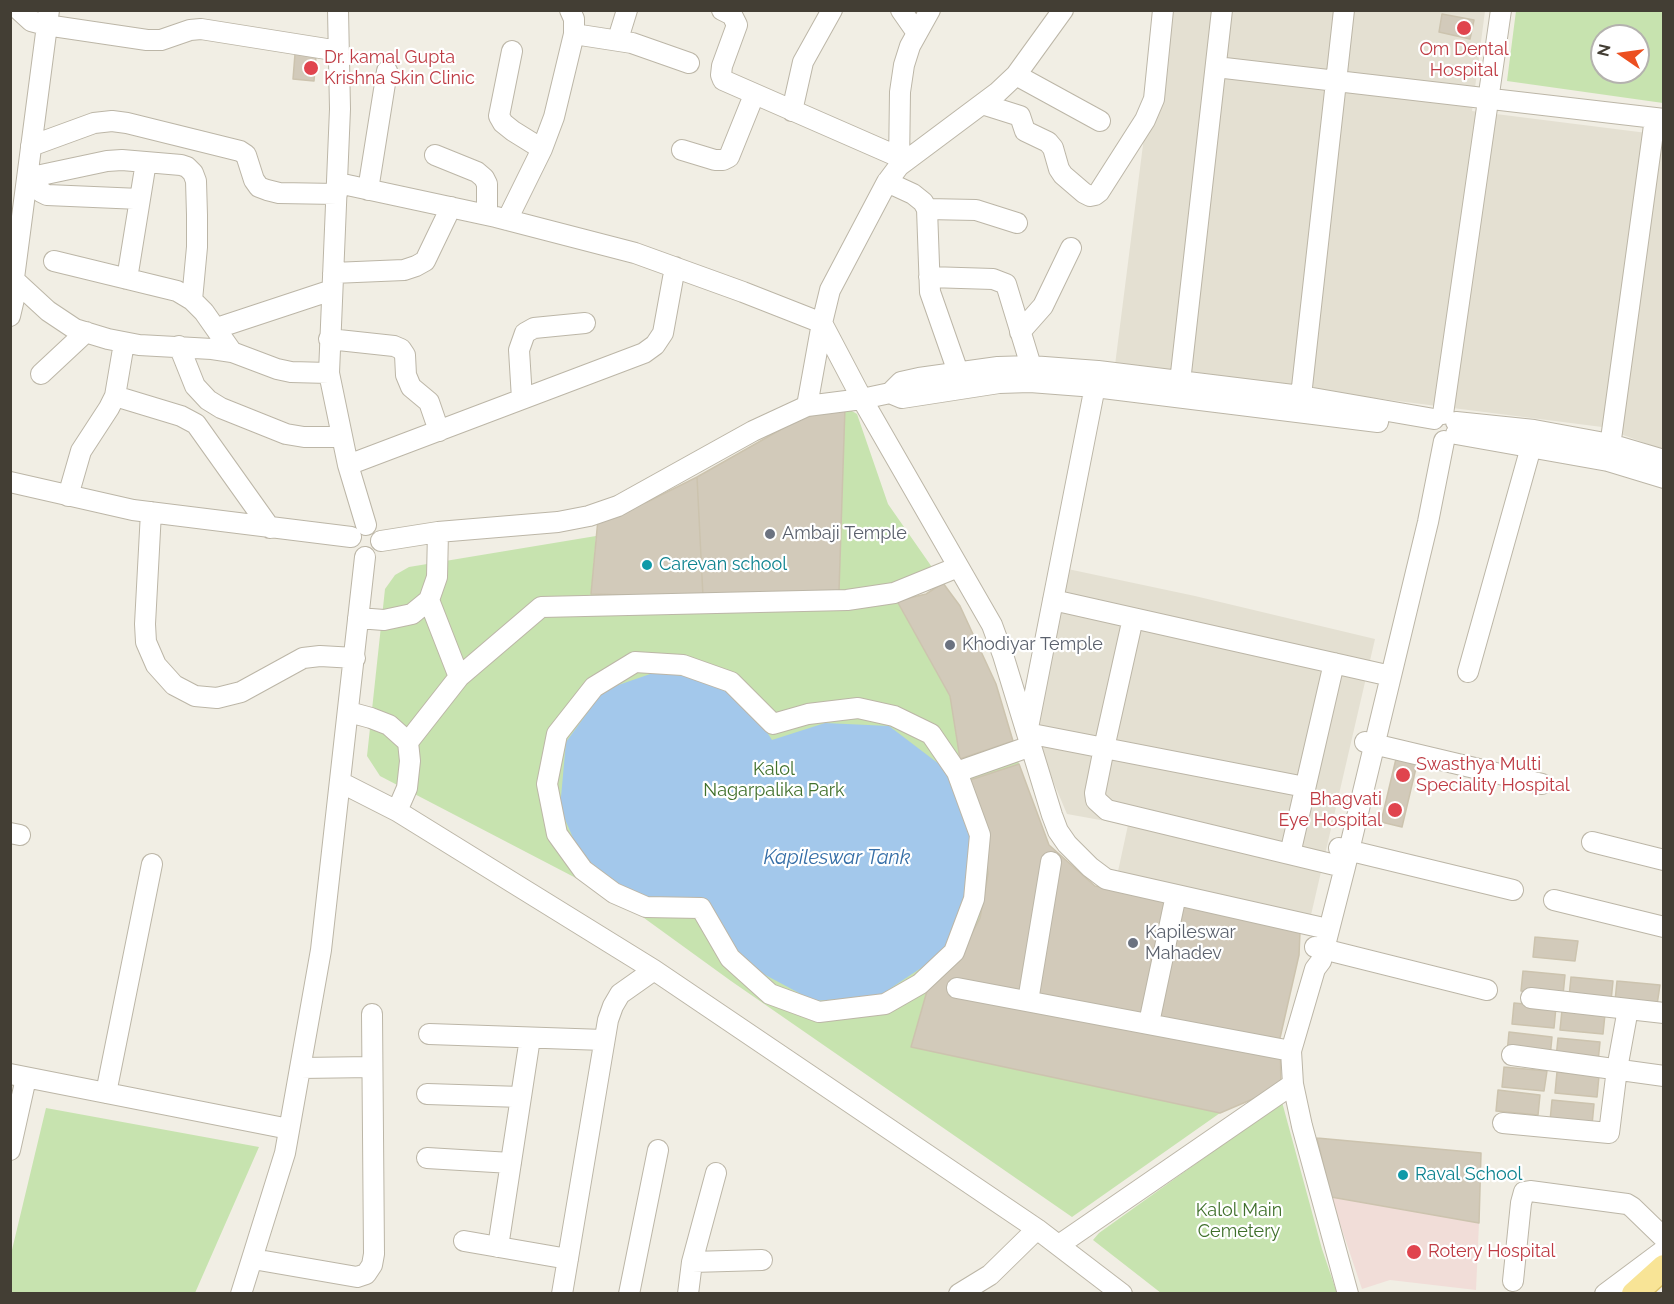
<!DOCTYPE html>
<style>
body{margin:0}
#map{position:relative;width:1674px;height:1304px;overflow:hidden;background:#f1eee4;font-family:Raleway,sans-serif}
canvas{display:block}
.frame{position:absolute;inset:0;border:12px solid #433e34;pointer-events:none}
.north{position:absolute;left:1590px;top:24px;width:60px;height:60px;box-sizing:border-box;background:#fff;border:2px solid #b4b2ae;border-radius:50%;rotate:283deg;font-size:16px;font-weight:700;line-height:24px;text-align:center;color:#433e34}
.north::after{content:'';display:block;margin:auto;width:21px;height:27px;background:#ec4f20;clip-path:polygon(50% 0,100% 100%,50% 72%,0 100%)}
</style>
<div id="map">
<canvas width="1674" height="1304"></canvas>
<div class="frame"></div>
<div class="north">N</div>
</div>
<script>
const ctx = document.querySelector('canvas').getContext('2d');
ctx.lineJoin = 'round';
function fillPath(path, color) { ctx.fillStyle = color; ctx.fill(path, 'evenodd'); }
const toPath = rows => new Path2D(rows.map(r => 'M' + r).join(''));
function stroke(path, color, width, dash) { ctx.strokeStyle = color; ctx.lineWidth = width; ctx.lineCap = dash ? 'butt' : 'round'; ctx.setLineDash(dash || []); ctx.stroke(path); }
function drawText(font, color, halo, rows, align = 'center') {
  ctx.font = font + ' Raleway,sans-serif'; ctx.lineWidth = 4.5; ctx.setLineDash([]); ctx.textBaseline = 'middle'; ctx.strokeStyle = halo; ctx.fillStyle = color; for (const [text, x, y, turn = 0] of rows) {
    ctx.save(); ctx.translate(x, y); ctx.rotate((+turn || 0) * Math.PI / 180); ctx.textAlign = isNaN(turn) ? turn : align; if (halo) ctx.strokeText(text, 0, 0); ctx.fillText(text, 0, 0); ctx.restore();
  }
}
const residential = toPath([
 [1160,11,1485,11,1472,111,1663,135,1663,450,1602,427,1115,365],
 [1063,568,1195,596,1375,639,1311,915,1117,876,1128,825,1067,814,1031,729]
]);
const medical = toPath([
 [1331,1197,1479,1223,1476,1290,1390,1280,1362,1289]
]);
const green = toPath([
 [1516,11,1663,11,1663,103,1507,81],
 [1602,36,1638,36,1638,72,1602,72],
 [845,407,857,414,888,504,943,583,898,602,950,696,960,758,1013,741,1019,764,964,782,1220,1113,1072,1217,731,981,622,902,380,776,367,756,385,589,395,575,409,567,596,536,591,594,703,597,839,591],
 [1282,1102,1322,1249,1337,1293,1161,1293,1093,1240,1099,1233],
 [46,1108,259,1147,195,1293,11,1293,11,1254]
]);
const water = toPath([
 [656,672,716,681,755,714,772,740,825,723,889,726,943,767,971,816,968,894,945,952,879,996,814,1001,741,962,707,900,640,900,584,863,560,808,566,742,604,690]
]);
const building = toPath([
 [1442,14,1474,20,1470,39,1439,32,1442,14],
 [295,54,316,56,314,81,293,79,295,54],
 [845,407,839,591,703,597,697,477,801,418,845,407],
 [697,477,703,597,591,594,598,519,647,502,697,477],
 [943,583,960,606,996,684,1013,741,960,759,950,696,897,601,926,594,943,583],
 [1400,742,1421,747,1402,827,1381,822,1400,742],
 [1019,764,1049,845,1095,886,1162,898,1300,932,1299,955,1280,1038,1281,1087,1220,1113,911,1047,929,984,958,960,980,918,988,874,984,831,964,782,1019,764],
 [1535,937,1578,941,1575,961,1533,957,1535,937],
 [1523,971,1565,975,1563,995,1521,991,1523,971],
 [1571,977,1613,981,1611,1001,1569,997,1571,977],
 [1617,981,1660,985,1657,1005,1615,1001,1617,981],
 [1514,1003,1556,1007,1554,1028,1512,1024,1514,1003],
 [1562,1010,1605,1014,1603,1034,1560,1030,1562,1010],
 [1509,1032,1552,1037,1550,1057,1507,1053,1509,1032],
 [1558,1038,1600,1042,1598,1062,1556,1058,1558,1038],
 [1504,1067,1547,1071,1544,1091,1502,1087,1504,1067],
 [1557,1072,1599,1076,1597,1097,1555,1093,1557,1072],
 [1498,1090,1540,1095,1538,1115,1496,1111,1498,1090],
 [1552,1100,1594,1104,1592,1125,1550,1121,1552,1100],
 [1317,1138,1481,1153,1479,1223,1331,1197,1317,1138]
]);
const minor = toPath([
 [19,10,31,21,46,25,147,40,161,40,190,30,201,29,339,51],
 [338,10,340,109,329,373,348,465,366,525],
 [722,10,732,15,737,25,722,66,721,75,723,80,899,157],
 [901,10,917,33],
 [574,34,632,43,689,63],
 [618,39,627,10],
 [512,51,499,116,503,123,513,131,542,149],
 [1216,67,1664,119],
 [1016,75,1100,121],
 [982,104,1020,116,1025,131,1048,142,1053,148,1059,169,1063,175,1084,193,1090,196,1095,195,1099,192,1145,120,1154,99,1163,10],
 [792,111,803,62,832,10],
 [31,146,94,123,112,121,127,123,240,151,246,155,254,180,259,187,267,190,279,193,337,194],
 [682,150,715,160,723,160,729,157,754,95],
 [435,155,477,172,484,178,487,184,487,215],
 [899,166,900,92,904,65,910,46,930,10],
 [34,176,41,192,47,195,140,199],
 [27,178,107,161,122,160,181,165,187,167,193,173,196,181,197,215,197,247,192,300],
 [887,182,913,194,923,202,927,209,930,292,958,372],
 [338,183,496,217,635,253,743,292,822,323,862,399,992,625,1003,655,1052,815,1058,831,1067,844,1090,867,1106,879,1319,927],
 [368,190,387,71],
 [927,209,976,210,1017,223],
 [507,220,542,149,554,117,574,34,574,19,570,10],
 [54,261,177,291,192,300,204,312,232,352],
 [333,273,404,270,416,266,425,261,451,207],
 [10,276,48,311,75,329,108,339,139,345,212,349,232,352,277,369,291,372,329,373],
 [929,277,993,279,1006,284,1031,366],
 [127,279,146,162],
 [10,316,14,299,14,278,49,10],
 [217,328,332,290],
 [1020,332,1043,306,1071,248],
 [329,339,394,346,401,349,405,355,406,375,411,387,429,402,439,431],
 [179,346,195,386,208,400,221,408,286,434,304,437,342,437],
 [1098,371,1027,733,1305,787],
 [41,374,86,332],
 [1180,382,1222,10],
 [890,393,902,398,999,383,1030,382,1095,387,1378,422],
 [115,396,181,416,196,424,270,528],
 [1301,396,1344,10],
 [522,399,519,350,525,333,534,328,585,323],
 [807,406,822,323,830,290,887,182,899,166,998,92,1016,75,1063,10],
 [1443,414,1501,10],
 [1456,422,1534,430,1610,444,1664,460],
 [1456,434,1608,461,1664,478],
 [1608,461,1655,118],
 [348,465,644,353,655,345,663,333,675,267],
 [10,482,133,510,351,537],
 [68,496,81,451,109,408,115,396,124,343],
 [151,512,145,624,146,642,156,665,174,685,195,696,217,698,241,692,303,658,320,656,355,658],
 [381,541,438,532,558,522,589,516,618,506,753,431,807,406,862,399,890,393,901,382,919,378,998,367,1031,366,1098,371,1301,396,1434,419],
 [429,600,459,677],
 [1053,600,1382,674],
 [358,618,384,620,412,614,429,600,437,577,438,532],
 [1133,618,1104,748,1095,793,1096,800,1107,810,1335,865],
 [1468,672,1531,447],
 [349,712,371,718,389,725,408,742,410,761,407,788,397,811],
 [408,742,459,677,541,607,847,600,894,593,958,567],
 [1365,742,1542,784],
 [957,772,980,835,974,899,954,952,920,984,885,1004,819,1012,770,994,730,958,701,908,646,907,614,893,583,870,557,834,547,784,557,734,594,687,635,662,683,665,731,682,773,724,808,714,858,708,894,716,931,734,957,772,1031,746],
 [340,782,397,811,654,970,1037,1229,1122,1294],
 [10,833,20,835],
 [1592,842,1664,860],
 [1339,848,1513,890],
 [1290,854,1334,663],
 [1554,900,1664,927],
 [1315,947,1487,990],
 [957,988,1291,1051],
 [1531,998,1664,1013],
 [1028,1001,1051,862],
 [1149,1023,1176,895],
 [429,1034,604,1040],
 [1512,1055,1664,1076],
 [300,1068,372,1067],
 [10,1074,289,1129],
 [106,1093,152,864],
 [427,1094,521,1097],
 [1503,1123,1609,1133,1617,1069,1628,1009],
 [10,1150,26,1078],
 [427,1158,511,1163],
 [464,1241,568,1259],
 [1059,1245,1293,1084],
 [498,1247,530,1038],
 [253,1259,357,1277,366,1274,372,1265,374,1254,372,1014],
 [692,1262,762,1260],
 [1513,1281,1521,1203,1524,1192,1530,1191,1627,1204,1632,1207,1664,1238],
 [241,1294,285,1153,321,950,365,557],
 [562,1294,608,1020,613,1006,620,994,654,970],
 [629,1294,658,1150],
 [688,1294,692,1262,716,1173],
 [959,1294,990,1275,1037,1229],
 [1348,1294,1302,1126,1293,1084,1291,1051,1315,969,1321,961,1345,867,1428,522,1444,441],
 [1605,1294,1664,1250]
]);
const major = toPath([
 [1634,1294,1664,1267]
]);
const markers = [
 [1464,28,8,"#e0444e"],
 [311,68,8,"#e0444e"],
 [770,534,6,"#6b7280"],
 [647,565,6,"#0f9aa8"],
 [950,645,6,"#6b7280"],
 [1403,775,8,"#e0444e"],
 [1395,810,8,"#e0444e"],
 [1133,943,6,"#6b7280"],
 [1403,1175,6,"#0f9aa8"],
 [1414,1252,8,"#e0444e"]
];
const healthNames = [
 ["Om Dental",1464,50,"center"],
 ["Hospital",1464,71,"center"],
 ["Dr. kamal Gupta",324,58],
 ["Krishna Skin Clinic",324,79],
 ["Swasthya Multi",1416,765],
 ["Speciality Hospital",1416,786],
 ["Bhagvati",1382,800,"right"],
 ["Eye Hospital",1382,821,"right"],
 ["Rotery Hospital",1428,1252]
];
const worshipNames = [
 ["Ambaji Temple",782,534],
 ["Khodiyar Temple",962,645],
 ["Kapileswar",1145,933],
 ["Mahadev",1145,954]
];
const cultureNames = [
 ["Carevan school",659,565],
 ["Raval School",1415,1175]
];
const parkNames = [
 ["Kalol",774,770],
 ["Nagarpalika Park",774,791],
 ["Kalol Main",1239,1211],
 ["Cemetery",1239,1232]
];
const waterNames = [
 ["Kapileswar Tank",837,858]
];
fillPath(residential, '#e4e0d2');
fillPath(medical, '#f1ddd8');
fillPath(green, '#c7e3af');
fillPath(water, '#a3c8eb');
fillPath(building, '#d2caba');
stroke(building, '#ccc3ae', 1.5);
stroke(minor, '#bcb6a7', 22);
stroke(major, '#dbc268', 27);
stroke(minor, '#fff', 20);
stroke(major, '#f8e496', 24);
for (const [x, y, r, color] of markers) { const dot = new Path2D(); dot.arc(x, y, r, 0, 2 * Math.PI); ctx.fillStyle = color; ctx.fill(dot); stroke(dot, '#fff', 2); }
drawText('18px', '#be3a42', '#fff', healthNames, 'left');
drawText('18px', '#5b616d', '#fff', worshipNames, 'left');
drawText('18px', '#0d838f', '#fff', cultureNames, 'left');
drawText('18px', '#40702c', '#fff', parkNames);
drawText('italic 20px', '#356ea7', '#fff', waterNames);
</script>
